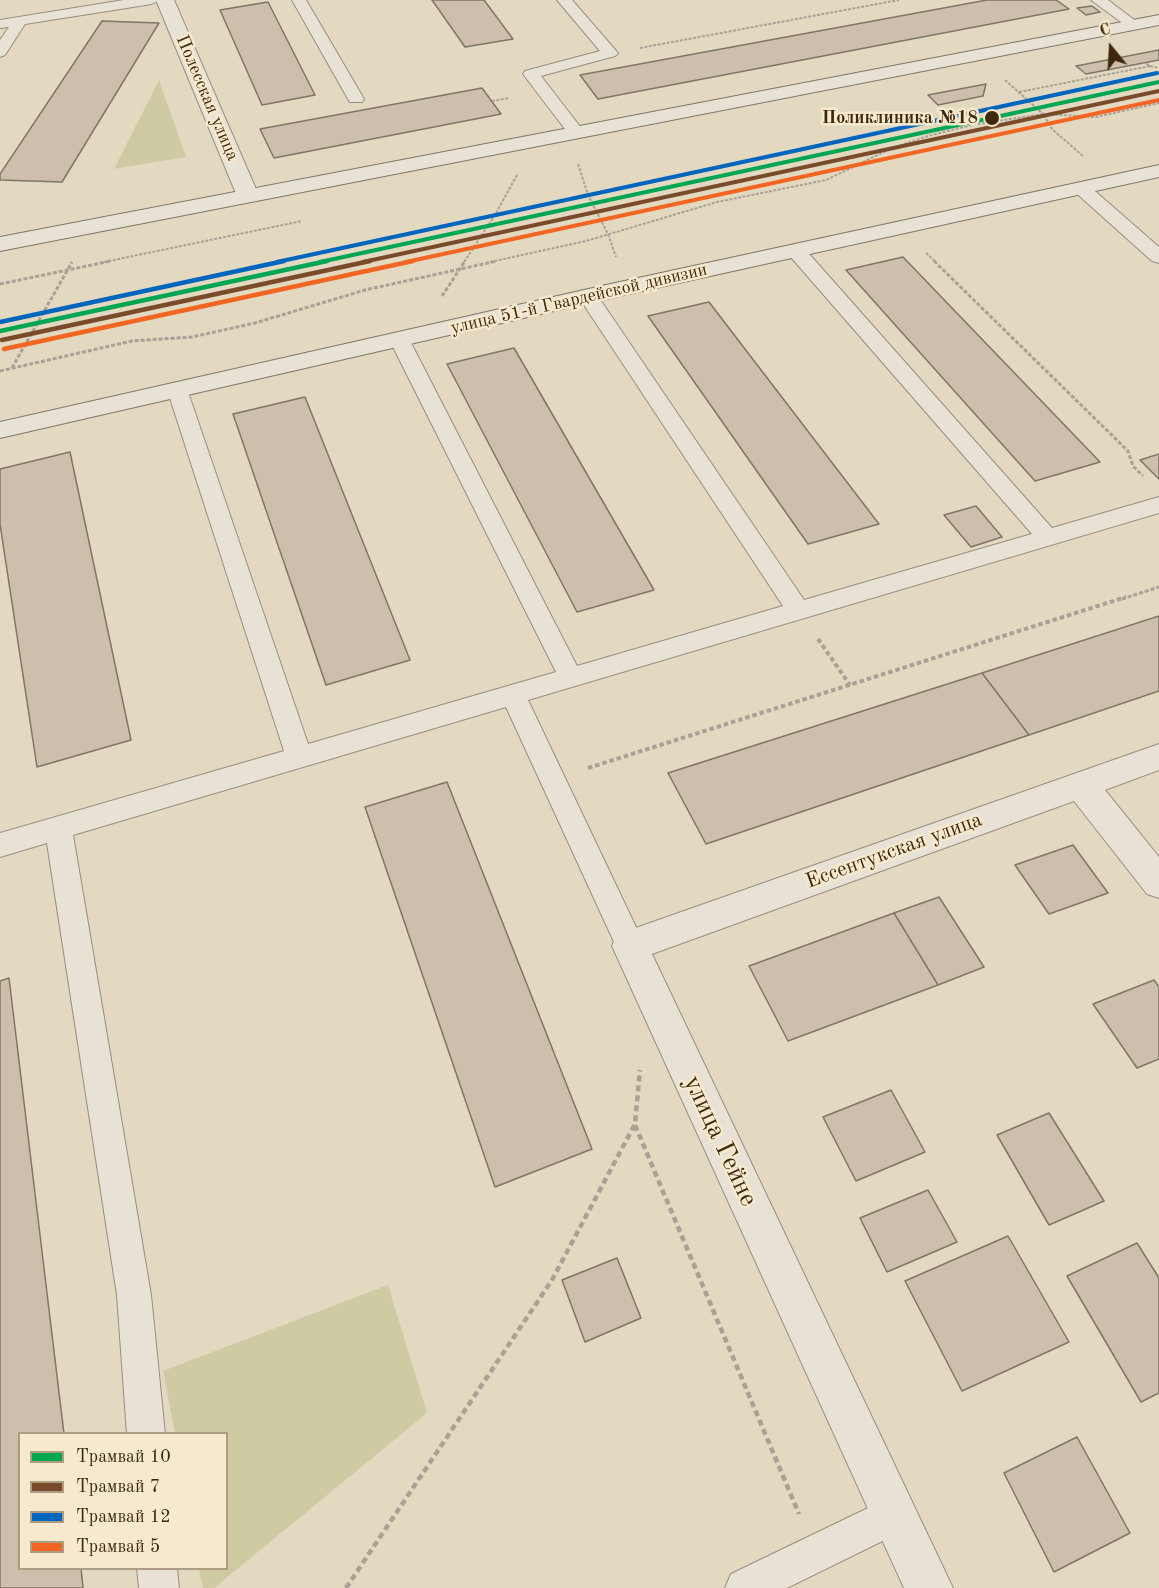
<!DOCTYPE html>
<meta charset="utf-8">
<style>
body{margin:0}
#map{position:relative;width:1159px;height:1588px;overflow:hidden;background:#e3d8c0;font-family:"Old Standard TT",serif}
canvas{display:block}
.legend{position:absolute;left:18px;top:1432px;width:210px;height:138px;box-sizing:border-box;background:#f6e9cd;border:2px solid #ac9c81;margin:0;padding:8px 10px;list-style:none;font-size:18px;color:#3d280e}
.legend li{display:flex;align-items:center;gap:12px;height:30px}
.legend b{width:30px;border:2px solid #ac9c81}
.north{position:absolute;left:1081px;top:18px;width:60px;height:60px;-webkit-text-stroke:4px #f6e9cd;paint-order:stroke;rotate:342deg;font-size:16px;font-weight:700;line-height:24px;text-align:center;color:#3d280e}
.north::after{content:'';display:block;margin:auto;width:21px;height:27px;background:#3d280e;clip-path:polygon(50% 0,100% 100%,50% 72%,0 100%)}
</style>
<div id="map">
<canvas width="1159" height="1588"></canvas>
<ul class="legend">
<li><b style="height:8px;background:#00a651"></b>Трамвай 10</li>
<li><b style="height:8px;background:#7a4b2a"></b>Трамвай 7</li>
<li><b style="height:8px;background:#0065bd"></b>Трамвай 12</li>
<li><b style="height:8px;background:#f26522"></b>Трамвай 5</li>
</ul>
<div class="north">С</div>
</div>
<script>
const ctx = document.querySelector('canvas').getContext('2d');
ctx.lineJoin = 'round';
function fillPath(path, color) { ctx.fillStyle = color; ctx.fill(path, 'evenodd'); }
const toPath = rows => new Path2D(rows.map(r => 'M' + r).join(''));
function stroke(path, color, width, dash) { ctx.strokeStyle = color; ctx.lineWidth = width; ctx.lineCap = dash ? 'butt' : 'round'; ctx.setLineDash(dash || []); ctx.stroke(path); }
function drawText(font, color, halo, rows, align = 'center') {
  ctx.font = font + ' "Old Standard TT",serif'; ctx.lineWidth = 5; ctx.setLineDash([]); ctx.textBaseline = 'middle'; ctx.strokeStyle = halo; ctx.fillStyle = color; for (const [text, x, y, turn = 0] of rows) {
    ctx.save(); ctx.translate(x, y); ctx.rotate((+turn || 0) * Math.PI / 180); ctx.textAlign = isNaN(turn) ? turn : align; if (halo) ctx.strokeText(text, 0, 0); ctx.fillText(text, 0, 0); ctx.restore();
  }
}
const green = toPath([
 [159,80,186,157,113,169,114,169],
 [388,1285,427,1413,214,1588,203,1588,199,1569,226,1568,226,1434,175,1433,163,1371]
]);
const building = toPath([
 [432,0,484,0,513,39,465,47,432,0],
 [987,0,1056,0,1069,9,598,99,580,75,987,0],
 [268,2,315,95,262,105,220,10,268,2],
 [1092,6,1100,12,1086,15,1077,8,1092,6],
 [102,21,159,23,62,182,0,180,0,174,102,21],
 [1159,50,1159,60,1086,74,1076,66,1159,50],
 [986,84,983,96,938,105,928,95,986,84],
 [482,88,501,114,274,158,260,129,482,88],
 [903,257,1100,462,1035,481,846,270,903,257],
 [709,302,879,524,808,544,648,316,709,302],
 [514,348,654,590,577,612,447,364,514,348],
 [305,397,410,660,326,685,233,414,305,397],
 [70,452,131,740,37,767,0,524,0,469,70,452],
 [1159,454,1159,479,1140,460,1159,454],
 [976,506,1002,537,971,547,944,515,976,506],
 [1159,616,1159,691,1029,735,982,673,1159,616],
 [982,673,1029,735,706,844,668,773,982,673],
 [447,782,592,1149,495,1187,365,807,447,782],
 [1073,845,1108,893,1049,914,1015,865,1073,845],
 [939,897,984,967,938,985,894,913,939,897],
 [894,913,938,985,788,1041,749,966,894,913],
 [9,978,64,1434,20,1434,20,1568,81,1568,83,1588,0,1588,0,981,9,978],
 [1154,980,1159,987,1159,1059,1137,1068,1093,1004,1154,980],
 [891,1090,925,1152,856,1181,823,1117,891,1090],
 [1049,1113,1104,1201,1049,1225,997,1135,1049,1113],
 [928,1190,957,1242,887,1272,860,1218,928,1190],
 [1008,1236,1069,1342,962,1391,905,1281,1008,1236],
 [1137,1243,1159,1278,1159,1393,1141,1402,1067,1276,1137,1243],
 [617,1258,641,1318,585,1342,562,1280,617,1258],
 [1077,1437,1130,1533,1054,1572,1004,1473,1077,1437]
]);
const pathFar3 = toPath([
 [640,48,899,0],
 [1150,66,1159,68],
 [1005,80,1043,114,1096,117,1159,103],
 [1019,92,1150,66,1145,63],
 [492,101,509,98],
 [578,164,588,195,608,234,616,257],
 [926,253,936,262],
 [104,262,302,221],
 [464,262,495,215,517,175],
 [490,262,586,241,717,202,826,180,890,149,928,136,972,125,1043,114,1052,129,1083,156]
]);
const pathFar2 = toPath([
 [934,261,1128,451,1133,466,1143,476],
 [0,284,111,261],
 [442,296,465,261],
 [12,368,72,262],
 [0,371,132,341,192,337,255,323,365,290,497,261],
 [1122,599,1159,587]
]);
const pathFar1 = toPath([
 [818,639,850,685],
 [588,768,1126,597]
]);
const path = toPath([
 [635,1125,799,1514],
 [346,1588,552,1280,635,1124,640,1070]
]);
const lane = toPath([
 [124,0,159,0,152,4,25,24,5,55,0,57,0,40,9,27,0,28,0,20,124,0],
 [292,0,306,0,364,99,362,102,350,102,348,99,292,0],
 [557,0,572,0,618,53,615,56,541,76,585,133,577,138,571,137,523,74,525,71,600,51,557,0],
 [1091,0,1108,0,1141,25,1139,28,1129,28,1091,0],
 [1082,184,1088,185,1159,247,1159,263,1152,261,1076,193,1073,189,1076,185,1082,184],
 [796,245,803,247,1052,528,1159,497,1159,513,528,700,645,946,640,955,630,959,620,955,506,707,73,835,151,1295,165,1434,127,1434,117,1295,47,843,0,857,0,833,284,751,167,389,170,384,177,382,184,384,187,389,308,744,556,672,389,339,392,335,399,333,406,335,409,339,577,666,783,606,578,296,581,292,595,292,804,600,1032,534,789,255,787,251,789,247,796,245],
 [895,1495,909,1500,914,1514,909,1528,787,1588,725,1588,731,1574,895,1495],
 [137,1568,177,1568,179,1588,139,1588,137,1568]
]);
const street = toPath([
 [156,0,174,0,259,196,256,201,248,202,240,201,237,196,156,0],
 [1159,744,1159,770,1105,790,1159,857,1159,898,1147,894,1074,801,652,954,953,1588,904,1588,612,946,617,935,630,930,1159,744]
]);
const secondary = toPath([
 [1159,15,1159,25,0,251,0,237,1159,15],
 [1159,165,1159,177,615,297,0,438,0,422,615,283,1159,165]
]);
const tram1Far1 = toPath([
 [320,262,1159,82]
]);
const tram1 = toPath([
 [0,331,327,261]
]);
const tram2Far1 = toPath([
 [363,262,1159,91]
]);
const tram2 = toPath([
 [2,340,370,261]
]);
const tram3Far1 = toPath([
 [277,262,1157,73]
]);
const tram3 = toPath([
 [0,322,284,261]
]);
const tram4Far1 = toPath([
 [406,262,1159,100]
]);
const tram4 = toPath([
 [4,349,413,261]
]);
const markers = [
 [992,118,8,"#3d280e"]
];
const farStreetnames = [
 ["Полесская улица",207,98,67],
 ["улица 51-й Гвардейской дивизии",579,299,-13]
];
const farStopnames = [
 ["Поликлиника №18",978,118]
];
const streetNames = [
 ["Ессентукская улица",894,851,-20]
];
const nearStreetnames = [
 ["улица Гейне",720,1141,65]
];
fillPath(green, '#cecba3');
fillPath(building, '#cebfac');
stroke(building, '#7f7666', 1.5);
stroke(lane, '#978e7e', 2);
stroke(street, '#978e7e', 2);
stroke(secondary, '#7f7666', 2);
stroke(pathFar3, '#a8a296', 2, [3, 1.5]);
stroke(pathFar2, '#a8a296', 3, [4, 2]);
stroke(pathFar1, '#a8a296', 4, [4.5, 3]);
stroke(path, '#a8a296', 4.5, [6, 4]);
fillPath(lane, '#e8e2d6');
fillPath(street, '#e8e2d6');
fillPath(secondary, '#e8e2d6');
stroke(tram1Far1, '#00a651', 4);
stroke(tram1, '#00a651', 4.5);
stroke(tram2Far1, '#7a4b2a', 4);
stroke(tram2, '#7a4b2a', 4.5);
stroke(tram3Far1, '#0065bd', 4);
stroke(tram3, '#0065bd', 4.5);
stroke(tram4Far1, '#f26522', 4);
stroke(tram4, '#f26522', 4.5);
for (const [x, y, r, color] of markers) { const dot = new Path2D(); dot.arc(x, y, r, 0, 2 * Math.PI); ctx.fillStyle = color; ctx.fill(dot); stroke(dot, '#f6e9cd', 2); }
drawText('18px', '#3d280e', '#f6e9cd', farStreetnames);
drawText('bold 18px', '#3d280e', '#f6e9cd', farStopnames, 'right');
drawText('21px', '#3d280e', '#f6e9cd', streetNames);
drawText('26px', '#3d280e', '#f6e9cd', nearStreetnames);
</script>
